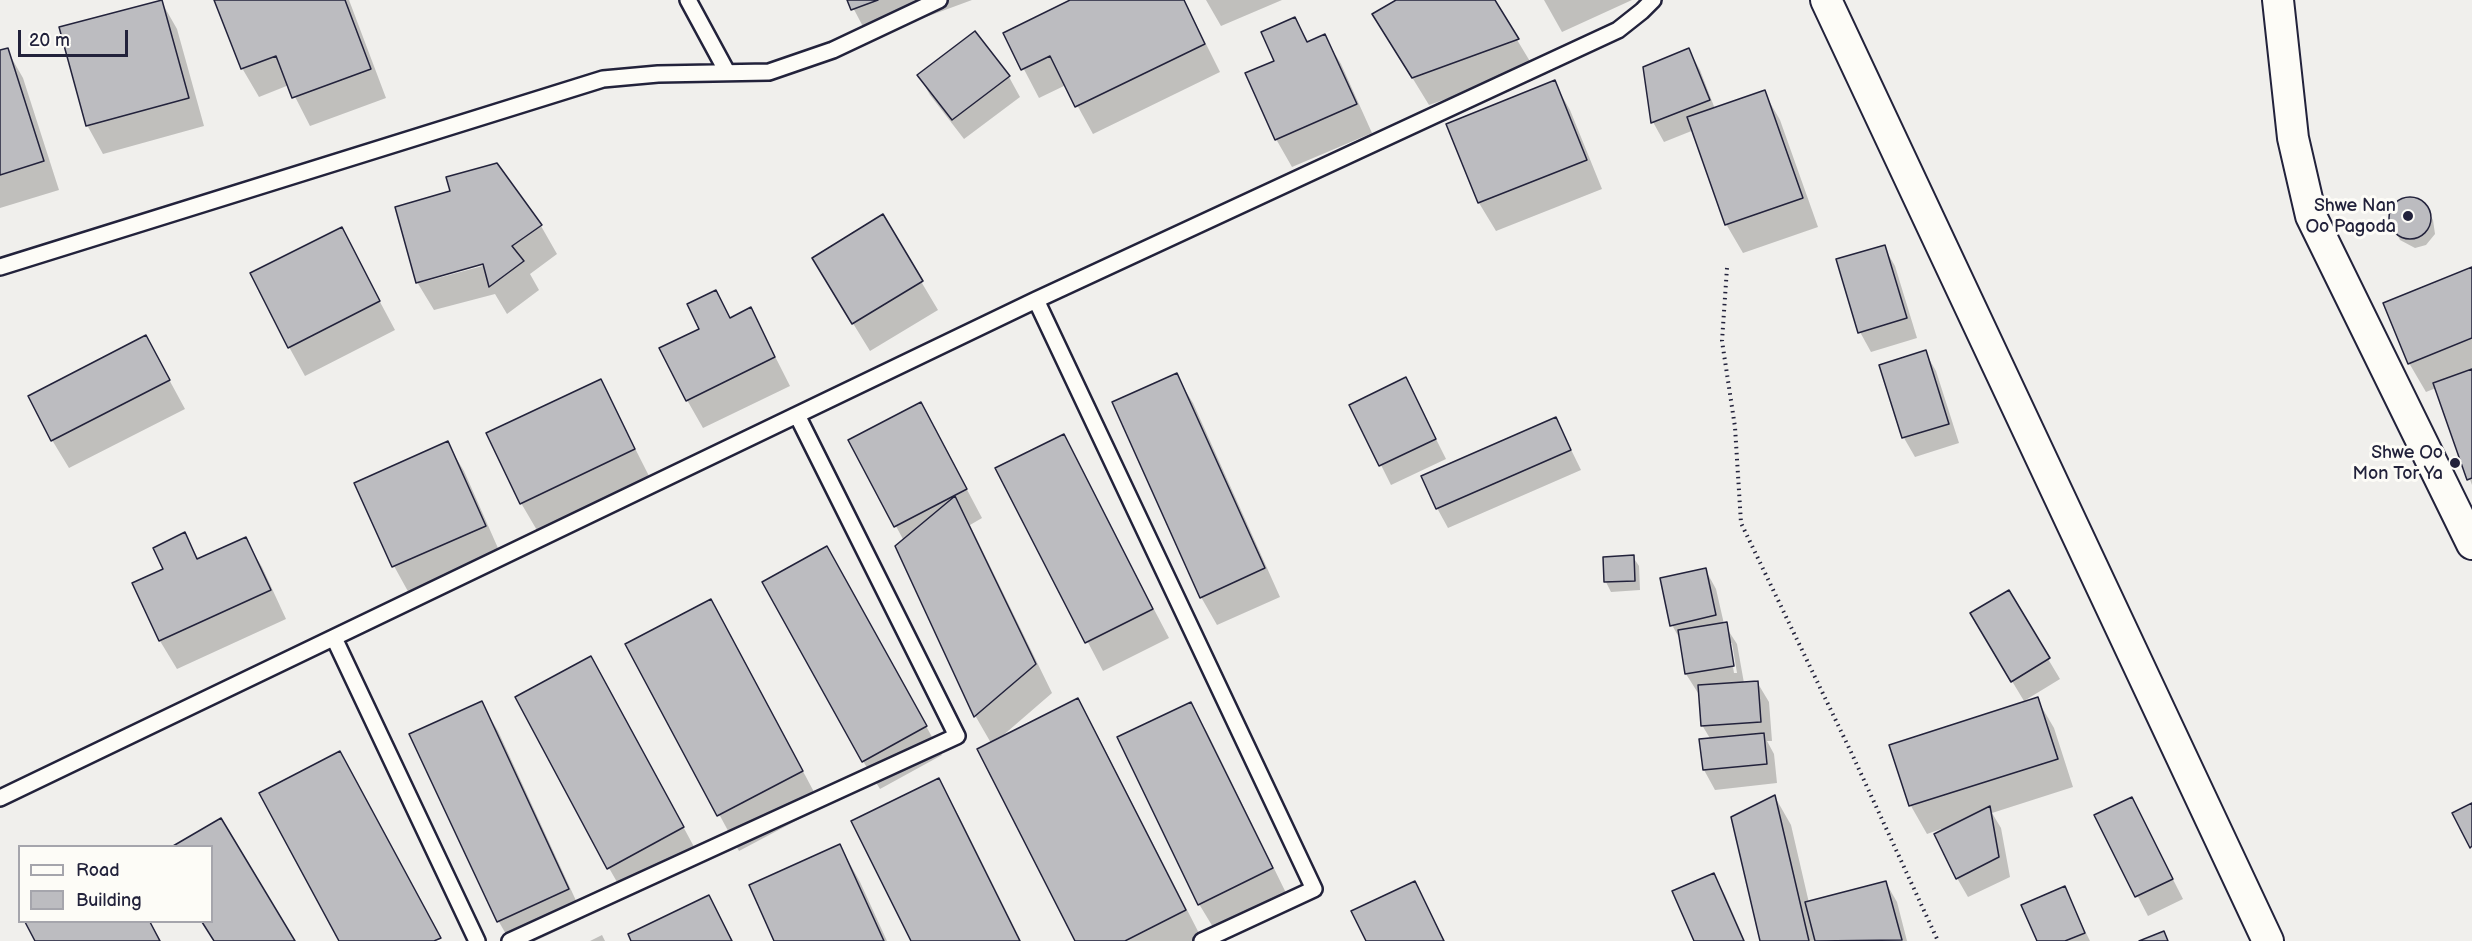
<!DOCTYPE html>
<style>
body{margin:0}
#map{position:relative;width:2472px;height:941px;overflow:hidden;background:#f0efec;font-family:"Balsamiq Sans",sans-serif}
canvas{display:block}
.legend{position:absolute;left:18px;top:845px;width:195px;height:78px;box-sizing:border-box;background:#fdfcf7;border:2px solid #a5a5ac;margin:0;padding:8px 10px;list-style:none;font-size:18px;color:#22223b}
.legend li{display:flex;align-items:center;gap:12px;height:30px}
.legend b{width:30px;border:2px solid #a5a5ac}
.scale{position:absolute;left:18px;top:30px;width:110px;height:27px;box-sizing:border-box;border:3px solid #22223b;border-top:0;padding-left:8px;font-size:18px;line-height:21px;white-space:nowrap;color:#22223b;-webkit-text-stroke:4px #fdfcf7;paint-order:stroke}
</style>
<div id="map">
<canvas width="2472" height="941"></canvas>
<ul class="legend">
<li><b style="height:8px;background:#fdfcf7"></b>Road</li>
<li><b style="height:16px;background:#bcbcc0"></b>Building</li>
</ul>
<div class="scale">20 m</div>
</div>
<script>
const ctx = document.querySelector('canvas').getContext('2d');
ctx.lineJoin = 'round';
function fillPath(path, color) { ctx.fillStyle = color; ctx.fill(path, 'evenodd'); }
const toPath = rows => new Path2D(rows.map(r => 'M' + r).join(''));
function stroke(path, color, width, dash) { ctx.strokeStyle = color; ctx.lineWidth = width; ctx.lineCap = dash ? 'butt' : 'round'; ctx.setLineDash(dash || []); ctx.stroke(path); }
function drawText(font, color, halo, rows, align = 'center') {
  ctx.font = font + ' "Balsamiq Sans",sans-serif'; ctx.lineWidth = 6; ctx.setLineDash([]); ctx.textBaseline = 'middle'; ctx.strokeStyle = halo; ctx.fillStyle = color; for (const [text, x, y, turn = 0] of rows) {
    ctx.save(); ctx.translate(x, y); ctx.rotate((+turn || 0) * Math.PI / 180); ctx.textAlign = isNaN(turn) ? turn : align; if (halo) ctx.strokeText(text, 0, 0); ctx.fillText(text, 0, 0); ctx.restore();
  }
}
const shadow = toPath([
 [216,0,349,0,386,98,310,126,289,85,259,97,242,68],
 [849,0,972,0,869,38],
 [1073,0,1184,0,1220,72,1093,134,1066,85,1039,98,1005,33],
 [1206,0,1282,0,1221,26],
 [1399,0,1493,0,1534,68,1429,105,1391,43],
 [1544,0,1632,0,1562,32],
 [161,1,177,29,204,126,103,154,87,125],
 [1295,19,1309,43,1324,36,1341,64,1372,133,1292,167,1276,139,1276,61],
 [975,33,1009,77,1020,97,964,139,930,95,919,75],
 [7,50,23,78,59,190,0,208,0,52],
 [1689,50,1700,70,1715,109,1764,92,1780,120,1818,227,1743,253,1726,224,1694,130,1664,142,1653,122],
 [1554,82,1570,110,1602,189,1496,231,1479,203,1448,125],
 [497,165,541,226,557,254,530,274,539,290,507,314,495,294,434,310,417,282,397,208,452,192,448,178],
 [489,261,490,264,423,282,423,279],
 [2412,199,2421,202,2427,209,2433,220,2435,234,2426,245,2415,248,2400,240,2391,222,2391,212,2395,206,2403,200],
 [882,216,938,310,870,351,830,286],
 [341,229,395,330,305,376,289,347],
 [1884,247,1895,266,1917,338,1871,352,1860,332],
 [2472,269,2472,485,2436,388,2426,392,2409,363],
 [751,309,790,386,703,428,687,400,730,319],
 [146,337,185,409,69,468,52,440],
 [1925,352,1936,371,1959,443,1915,457,1904,438,1881,366],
 [1176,375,1193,403,1280,597,1217,625,1201,597],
 [601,381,650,478,538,532,521,503],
 [1416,399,1446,459,1391,485,1351,405],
 [1556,419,1581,470,1448,528,1437,508],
 [937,433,982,518,970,525,1052,693,1000,738,1077,700,1098,736,1203,941,1076,941,991,743,976,717,897,547,904,541,850,441],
 [1063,436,1169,638,1103,671,997,469],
 [447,443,464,471,501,555,410,595,394,566,356,483],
 [185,534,199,560,245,539,262,567,286,619,177,669,160,641,134,584,165,570],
 [1633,557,1639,566,1640,590,1611,592,1606,582],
 [1705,569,1716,589,1724,624,1737,644,1744,683,1757,682,1769,702,1772,741,1767,741,1774,754,1777,783,1715,790,1704,770,1711,740,1702,725,1700,693,1698,693,1686,674,1681,641,1672,625],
 [1729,643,1732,643,1737,673,1734,673],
 [843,576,942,755,880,789,863,761],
 [2008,592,2060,679,2024,701,1983,633],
 [731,636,822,807,739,851,627,644],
 [607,686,699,856,625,896,609,868],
 [2037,699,2054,728,2073,787,1992,813,2001,828,2010,877,1968,897,1957,878,1941,829,1927,834,1911,806,1891,746],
 [481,703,498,731,584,918,535,941,510,941,499,922,411,735],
 [1190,704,1207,732,1288,897,1216,932,1199,904],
 [938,780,959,816,1021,941,913,941],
 [1775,797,1791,825,1809,903,1886,883,1897,902,1907,941,1762,941],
 [2132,799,2183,899,2148,916,2096,816],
 [221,820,294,941,215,941,203,922,212,922,212,846,176,846],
 [840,846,860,882,887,941,776,941],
 [1714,875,1725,895,1745,941,1696,941],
 [1414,883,1445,941,1368,941],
 [2064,888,2090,941,2038,941],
 [709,897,733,941,633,941],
 [27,922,150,922,161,941,37,941],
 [602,935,605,941,590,941]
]);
const building = toPath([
 [162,0,189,98,86,126,59,27,162,0],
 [214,0,345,0,371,69,292,98,276,56,241,69,214,0],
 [847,0,878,0,851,10,847,0],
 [1070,0,1184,0,1205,44,1075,107,1050,56,1021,70,1003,33,1070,0],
 [1396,0,1495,0,1519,39,1412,78,1372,14,1396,0],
 [1295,17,1307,42,1325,34,1357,104,1275,140,1245,73,1274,61,1261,32,1295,17],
 [975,31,1010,76,952,120,917,75,975,31],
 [8,48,44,161,0,175,0,50,8,48],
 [1689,48,1710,100,1651,123,1643,67,1689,48],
 [1555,80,1587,160,1478,203,1446,124,1555,80],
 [1765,90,1803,198,1725,225,1687,117,1765,90],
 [497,163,542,225,512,246,524,261,489,287,483,264,416,283,395,207,450,191,446,177,497,163],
 '2389 218a21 21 0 1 1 42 0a21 21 0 1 1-42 0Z',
 [883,214,923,281,852,324,812,258,883,214],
 [342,227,380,301,288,348,250,273,342,227],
 [1885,245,1907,318,1858,333,1836,259,1885,245],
 [2472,267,2472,338,2408,364,2383,303,2472,267],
 [716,290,730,318,751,307,775,357,686,401,659,348,699,329,687,304,716,290],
 [146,335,170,380,51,441,28,396,146,335],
 [1926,350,1949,424,1902,438,1879,365,1926,350],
 [2472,369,2472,478,2467,480,2433,383,2472,369],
 [1177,373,1265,568,1200,598,1112,402,1177,373],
 [1406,377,1436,439,1379,466,1349,405,1406,377],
 [601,379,635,449,520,504,486,433,601,379],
 [921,402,967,489,894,527,848,440,921,402],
 [1556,417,1571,450,1436,509,1421,476,1556,417],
 [1064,434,1153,609,1085,643,995,468,1064,434],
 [448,441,486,526,392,567,354,483,448,441],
 [955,496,1036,664,974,717,895,546,955,496],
 [185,532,197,559,246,537,271,590,159,641,132,583,163,569,153,548,185,532],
 [827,546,927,726,862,762,762,582,827,546],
 [1634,555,1635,581,1604,582,1603,557,1634,555],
 [1706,568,1716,615,1670,626,1660,578,1706,568],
 [2009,590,2050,658,2011,682,1970,613,2009,590],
 [711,599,803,771,717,816,625,644,711,599],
 [1727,622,1734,666,1685,674,1678,630,1727,622],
 [591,656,684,827,607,869,515,697,591,656],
 [1758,681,1761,722,1701,726,1698,685,1758,681],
 [2038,697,2058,759,1909,806,1889,745,2038,697],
 [1078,698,1186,910,1125,941,1075,941,977,749,1078,698],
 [482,701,569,889,497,922,409,734,482,701],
 [1191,702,1273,868,1198,905,1117,737,1191,702],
 [1764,733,1767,764,1703,770,1699,739,1764,733],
 [340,751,441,938,434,941,339,941,259,793,340,751],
 [939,778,1020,941,911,941,851,821,939,778],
 [1775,795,1809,941,1760,941,1731,817,1775,795],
 [2132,797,2173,879,2135,897,2094,815,2132,797],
 [2472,803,2472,846,2470,848,2452,813,2472,803],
 [1990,806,1999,857,1956,879,1934,834,1990,806],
 [221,818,295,941,214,941,202,922,212,922,212,846,173,846,221,818],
 [840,844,884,941,774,941,749,885,840,844],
 [1714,873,1744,941,1694,941,1672,891,1714,873],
 [1415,881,1444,941,1366,941,1351,911,1415,881],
 [1886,881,1902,940,1815,941,1805,902,1886,881],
 [2065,886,2085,933,2065,941,2037,941,2021,905,2065,886],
 [709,895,732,941,631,941,628,934,709,895],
 [25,922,150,922,160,941,35,941,25,922],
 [2164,931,2168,941,2139,941,2164,931]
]);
const path = toPath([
 [1727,268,1722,341,1735,427,1741,523,1851,752,1938,941]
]);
const service = toPath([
 [688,0,727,72],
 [0,267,603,79,658,74,769,72,833,50,939,0],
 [1036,300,1314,889,1202,941],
 [334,638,477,941],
 [0,798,1036,300,1618,30,1642,11,1653,0],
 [510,941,957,736,797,415]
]);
const minor = toPath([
 [1826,0,2268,941],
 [2278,0,2293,138,2311,216,2472,544]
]);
const markers = [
 [2408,216,6,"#22223b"],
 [2455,463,6,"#22223b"]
];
const poiNames = [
 ["Shwe Nan",2396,206],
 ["Oo Pagoda",2396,227],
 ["Shwe Oo",2443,453],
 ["Mon Tor Ya",2443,474]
];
fillPath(shadow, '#0003');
fillPath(building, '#bcbcc0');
stroke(building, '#22223b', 1.5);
stroke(service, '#22223b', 20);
stroke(minor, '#22223b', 34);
stroke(path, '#22223b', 4, [1.5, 4.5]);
stroke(service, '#fdfcf7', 15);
stroke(minor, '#fdfcf7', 30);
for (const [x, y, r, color] of markers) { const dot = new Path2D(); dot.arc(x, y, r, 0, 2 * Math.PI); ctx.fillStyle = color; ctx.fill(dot); stroke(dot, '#fdfcf7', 2); }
drawText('18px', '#22223b', '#fdfcf7', poiNames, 'right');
</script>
